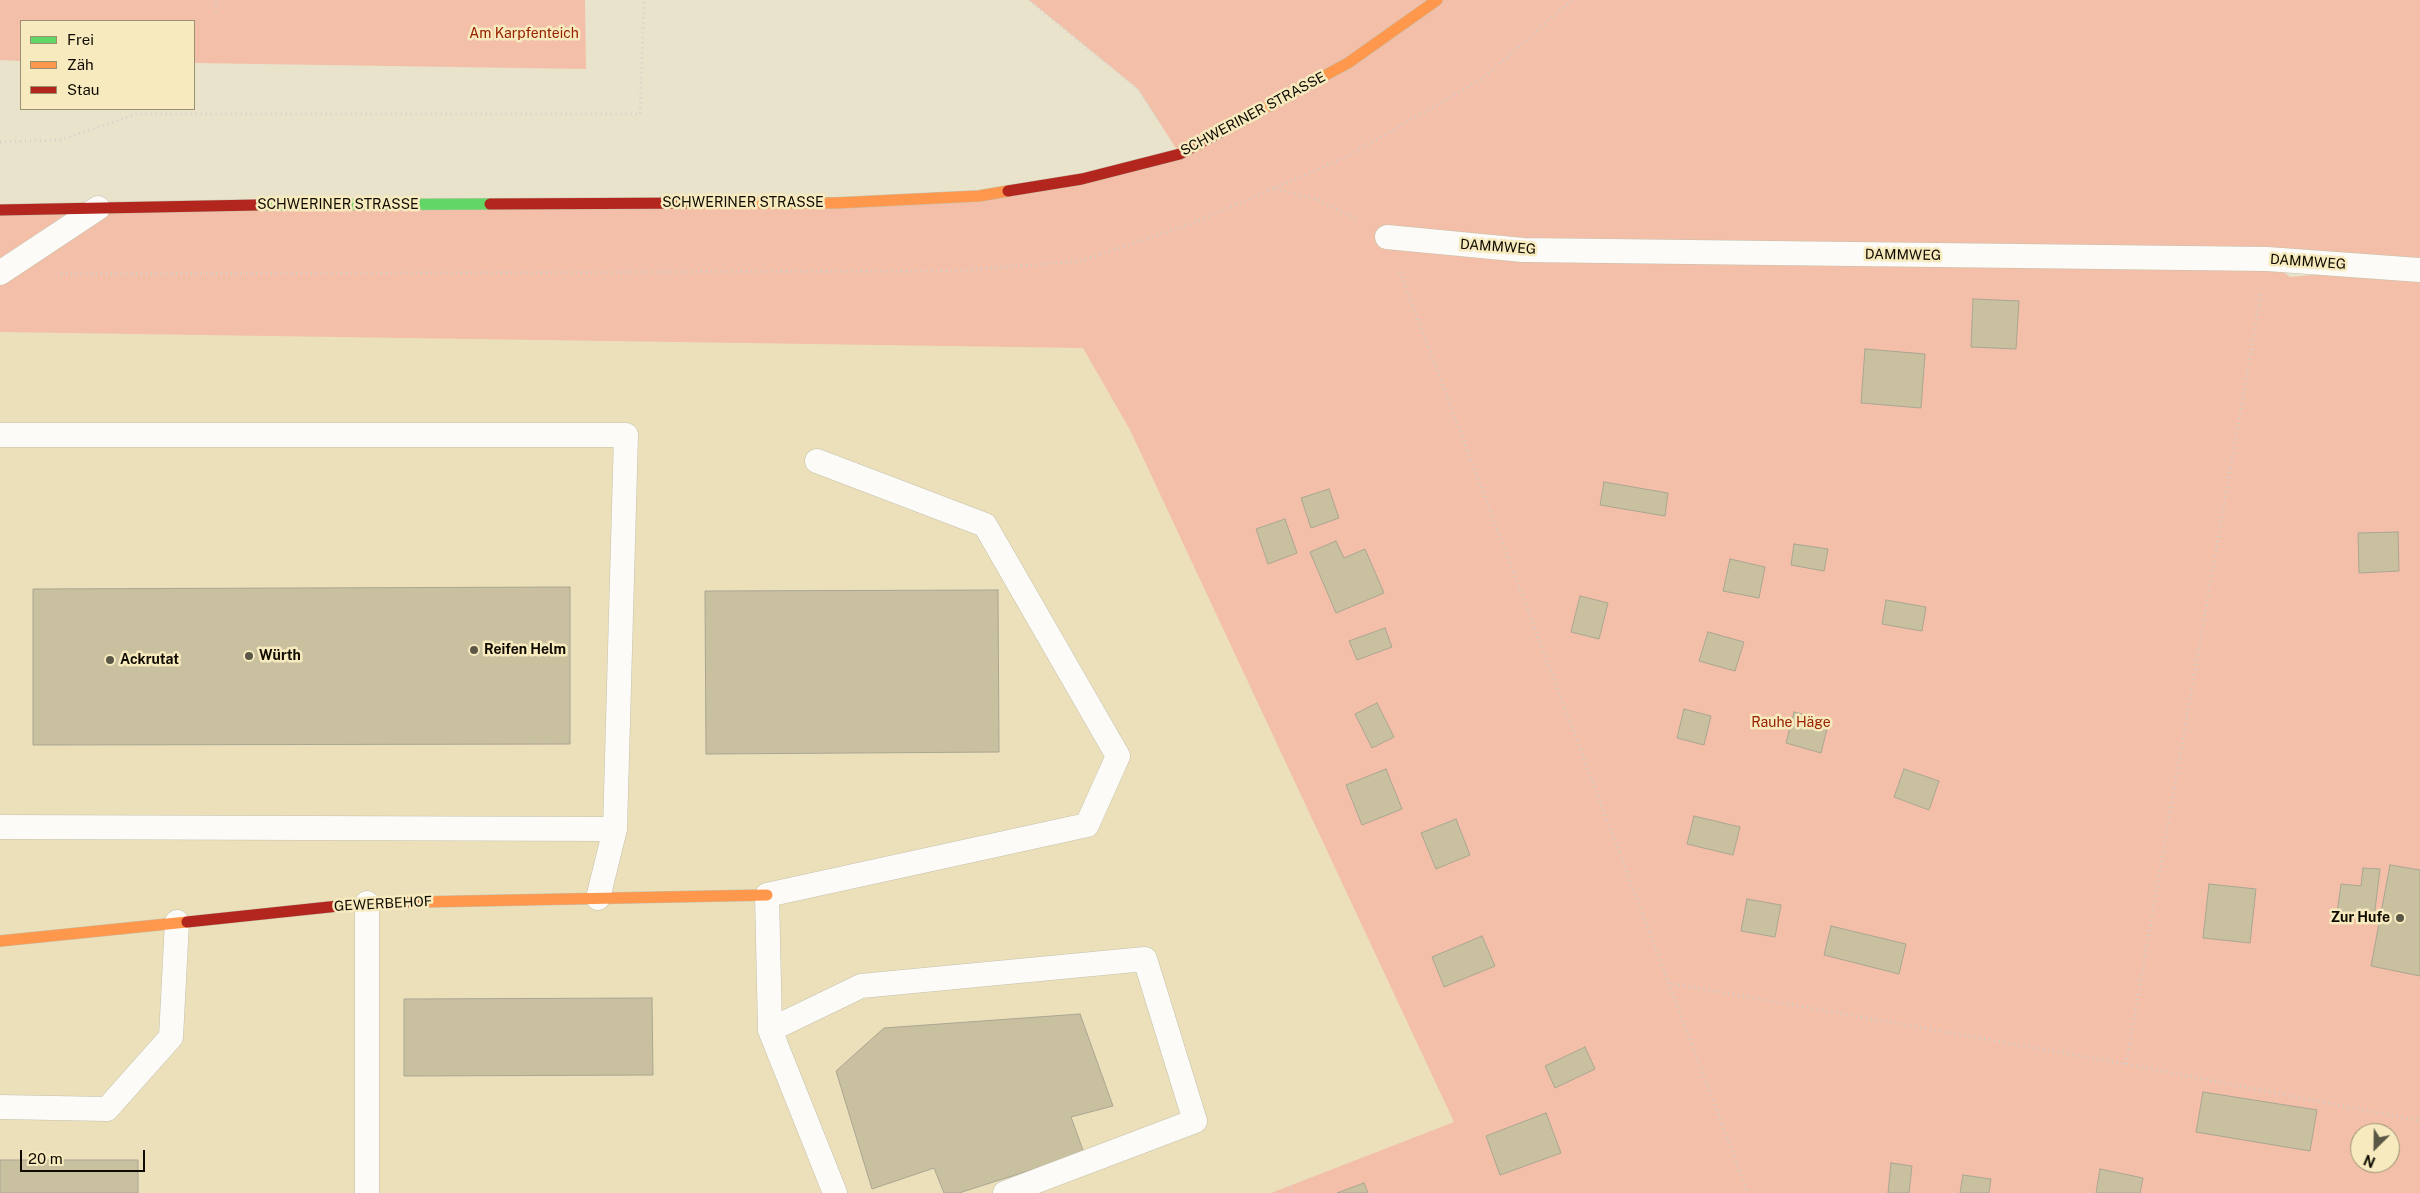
<!DOCTYPE html>
<meta charset="utf-8">
<style>
body{margin:0}
#map{position:relative;width:2420px;height:1193px;overflow:hidden;background:#e9e3cb;font-family:"Public Sans",sans-serif}
canvas{display:block}
.legend{position:absolute;left:20px;top:20px;width:175px;height:90px;box-sizing:border-box;background:#f6eabe;border:1px solid #9a9172;margin:0;padding:6px 9px;list-style:none;font-size:15px;color:#0f0b00}
.legend li{display:flex;align-items:center;gap:10px;height:25px}
.legend b{width:25px;border:1px solid #9a9172}
.north{position:absolute;left:2350px;top:1123px;width:50px;height:50px;box-sizing:border-box;background:#f6eabe;border:1px solid #9a9172;border-radius:50%;rotate:203deg;font-size:14px;font-weight:700;line-height:20px;text-align:center;color:#0f0b00}
.north::after{content:'';display:block;margin:auto;width:18px;height:22px;background:#5b5747;clip-path:polygon(50% 0,100% 100%,50% 72%,0 100%)}
.scale{position:absolute;left:20px;top:1150px;width:125px;height:22px;box-sizing:border-box;border:2px solid #0f0b00;border-top:0;padding-left:6px;font-size:15px;line-height:18px;white-space:nowrap;color:#0f0b00;-webkit-text-stroke:4px #f6eabe;paint-order:stroke}
</style>
<div id="map">
<canvas width="2420" height="1193"></canvas>
<ul class="legend">
<li><b style="height:6px;background:#63d668"></b>Frei</li>
<li><b style="height:6px;background:#ff974d"></b>Zäh</li>
<li><b style="height:6px;background:#b3261e"></b>Stau</li>
</ul>
<div class="north">N</div>
<div class="scale">20 m</div>
</div>
<script>
const ctx = document.querySelector('canvas').getContext('2d');
ctx.lineJoin = 'round';
function fillPath(path, color) { ctx.fillStyle = color; ctx.fill(path, 'evenodd'); }
const toPath = rows => new Path2D(rows.map(r => 'M' + r).join(''));
function stroke(path, color, width, dash) { ctx.strokeStyle = color; ctx.lineWidth = width; ctx.lineCap = dash ? 'butt' : 'round'; ctx.setLineDash(dash || []); ctx.stroke(path); }
function drawText(font, color, halo, rows, align = 'center') {
  ctx.font = font + ' "Public Sans",sans-serif'; ctx.lineWidth = 5; ctx.setLineDash([]); ctx.textBaseline = 'middle'; ctx.strokeStyle = halo; ctx.fillStyle = color; for (const [text, x, y, turn = 0] of rows) {
    ctx.save(); ctx.translate(x, y); ctx.rotate((+turn || 0) * Math.PI / 180); ctx.textAlign = isNaN(turn) ? turn : align; if (halo) ctx.strokeText(text, 0, 0); ctx.fillText(text, 0, 0); ctx.restore();
  }
}
const built = toPath([
 [0,324,1083,348,1130,430,1454,1122,1271,1193,0,1193]
]);
const green = toPath([
 [0,0,585,0,586,69,194,63,194,21,21,21,21,61,0,60],
 [1029,0,2420,0,2420,1193,1271,1193,1454,1122,1130,430,1083,348,0,332,0,210,979,196,1179,153,1138,89],
 [2268,259,2388,268,2290,277],
 [2360,1133,2390,1133,2390,1163,2360,1163]
]);
const building = toPath([
 [1973,299,2019,301,2016,349,1971,347,1973,299],
 [1865,349,1925,354,1921,408,1861,403,1865,349],
 [1604,482,1668,493,1665,516,1600,505,1604,482],
 [1329,489,1339,518,1311,528,1301,498,1329,489],
 [1285,519,1297,553,1268,564,1256,529,1285,519],
 [2398,532,2399,571,2359,573,2358,533,2398,532],
 [1336,541,1344,558,1365,549,1384,593,1336,613,1310,552,1336,541],
 [1794,544,1828,549,1824,571,1791,565,1794,544],
 [1730,559,1765,567,1759,598,1723,591,1730,559],
 [570,587,570,744,33,745,33,589,570,587],
 [998,590,999,752,706,754,705,591,998,590],
 [1580,596,1608,603,1599,639,1571,632,1580,596],
 [1886,600,1926,607,1922,631,1882,624,1886,600],
 [1385,628,1392,647,1357,660,1349,641,1385,628],
 [1708,632,1744,642,1735,671,1699,661,1708,632],
 [1377,703,1394,737,1372,748,1355,714,1377,703],
 [1684,709,1711,716,1704,745,1677,738,1684,709],
 [1794,712,1829,721,1821,753,1786,743,1794,712],
 [1386,769,1402,809,1362,825,1346,785,1386,769],
 [1904,769,1939,781,1929,810,1894,797,1904,769],
 [1694,816,1740,827,1733,855,1687,844,1694,816],
 [1456,819,1470,855,1436,869,1421,833,1456,819],
 [2390,865,2420,870,2420,976,2371,966,2390,865],
 [2363,868,2380,869,2374,918,2337,914,2341,884,2361,886,2363,868],
 [2209,884,2256,889,2250,943,2203,938,2209,884],
 [1747,899,1781,905,1775,937,1741,931,1747,899],
 [1831,926,1906,944,1899,974,1824,955,1831,926],
 [1482,936,1495,966,1444,987,1432,957,1482,936],
 [652,998,653,1075,404,1076,404,999,652,998],
 [1080,1014,1113,1106,1071,1117,1084,1153,959,1193,944,1193,934,1168,872,1189,836,1071,884,1028,1080,1014],
 [1585,1047,1595,1069,1555,1088,1545,1066,1585,1047],
 [2203,1092,2317,1110,2310,1151,2196,1132,2203,1092],
 [1546,1113,1561,1153,1500,1175,1486,1136,1546,1113],
 [0,1160,138,1160,138,1193,0,1193,0,1160],
 [1891,1163,1912,1166,1909,1193,1888,1193,1891,1163],
 [2100,1169,2143,1178,2140,1193,2096,1193,2100,1169],
 [1963,1175,1991,1179,1989,1193,1960,1193,1963,1175],
 [1364,1183,1368,1193,1337,1193,1364,1183]
]);
const path = toPath([
 [1029,0,1138,89,1159,121],
 [216,12,216,0],
 [0,142,60,140,136,114,640,114,644,0],
 [1275,189,1316,199,1358,220],
 [1400,272,1748,1193],
 [61,274,954,271,1081,261,1188,225,1344,158,1482,79,1572,0],
 [1669,983,2126,1064,2420,1121],
 [2126,1064,2261,294],
 [1290,1186,1292,1193]
]);
const lane = toPath([
 [1387,237,1523,250,2267,259,2420,270],
 [0,273,98,208],
 [0,435,626,435,615,829,598,898],
 [817,461,985,525,1118,756,1087,825,767,895,770,1030,835,1193],
 [0,827,615,829],
 [367,903,367,1193],
 [770,1030,861,986,1145,959,1195,1121,1005,1193],
 [0,1107,107,1109,171,1037,177,922]
]);
const fast = toPath([
 [258,205,490,204]
]);
const slow = toPath([
 [1226,129,1348,63,1437,0],
 [705,203,836,203,979,196,1008,191],
 [419,902,767,895],
 [0,941,187,922]
]);
const jam = toPath([
 [1008,191,1082,179,1180,154,1226,129],
 [490,204,705,203],
 [0,210,258,205],
 [187,922,367,903,419,902]
]);
const markers = [
 [474,650,5,"#5b5747"],
 [249,656,5,"#5b5747"],
 [110,660,5,"#5b5747"],
 [2400,918,5,"#5b5747"]
];
const parkNames = [
 ["Am Karpfenteich",524,34],
 ["Rauhe Häge",1791,723]
];
const streetNames = [
 ["SCHWERINER STRASSE",1253,114,-28],
 ["SCHWERINER STRASSE",743,203],
 ["SCHWERINER STRASSE",338,205],
 ["DAMMWEG",1498,247,4],
 ["DAMMWEG",1903,255,1],
 ["DAMMWEG",2308,262,4],
 ["GEWERBEHOF",383,904,-3]
];
const poiNames = [
 ["Reifen Helm",484,650],
 ["Würth",259,656],
 ["Ackrutat",120,660],
 ["Zur Hufe",2390,918,"right"]
];
fillPath(built, '#ebe0b9');
fillPath(green, '#f3bfa8');
fillPath(building, '#c9c0a0');
stroke(building, '#aaa693', 1);
stroke(lane, '#c5c0ad', 25);
stroke(fast, '#c5c0ad', 12);
stroke(slow, '#c5c0ad', 12);
stroke(jam, '#c5c0ad', 12);
stroke(path, '#d4d1ca', 3, [1, 4]);
stroke(lane, '#fcfbf7', 24);
stroke(fast, '#63d668', 11);
stroke(slow, '#ff974d', 11);
stroke(jam, '#b3261e', 11);
for (const [x, y, r, color] of markers) { const dot = new Path2D(); dot.arc(x, y, r, 0, 2 * Math.PI); ctx.fillStyle = color; ctx.fill(dot); stroke(dot, '#f6eabe', 2); }
drawText('14px', '#962000', '#f6eabe', parkNames);
drawText('14px', '#0f0b00', '#f6eabe', streetNames);
drawText('bold 14px', '#0f0b00', '#f6eabe', poiNames, 'left');
</script>
